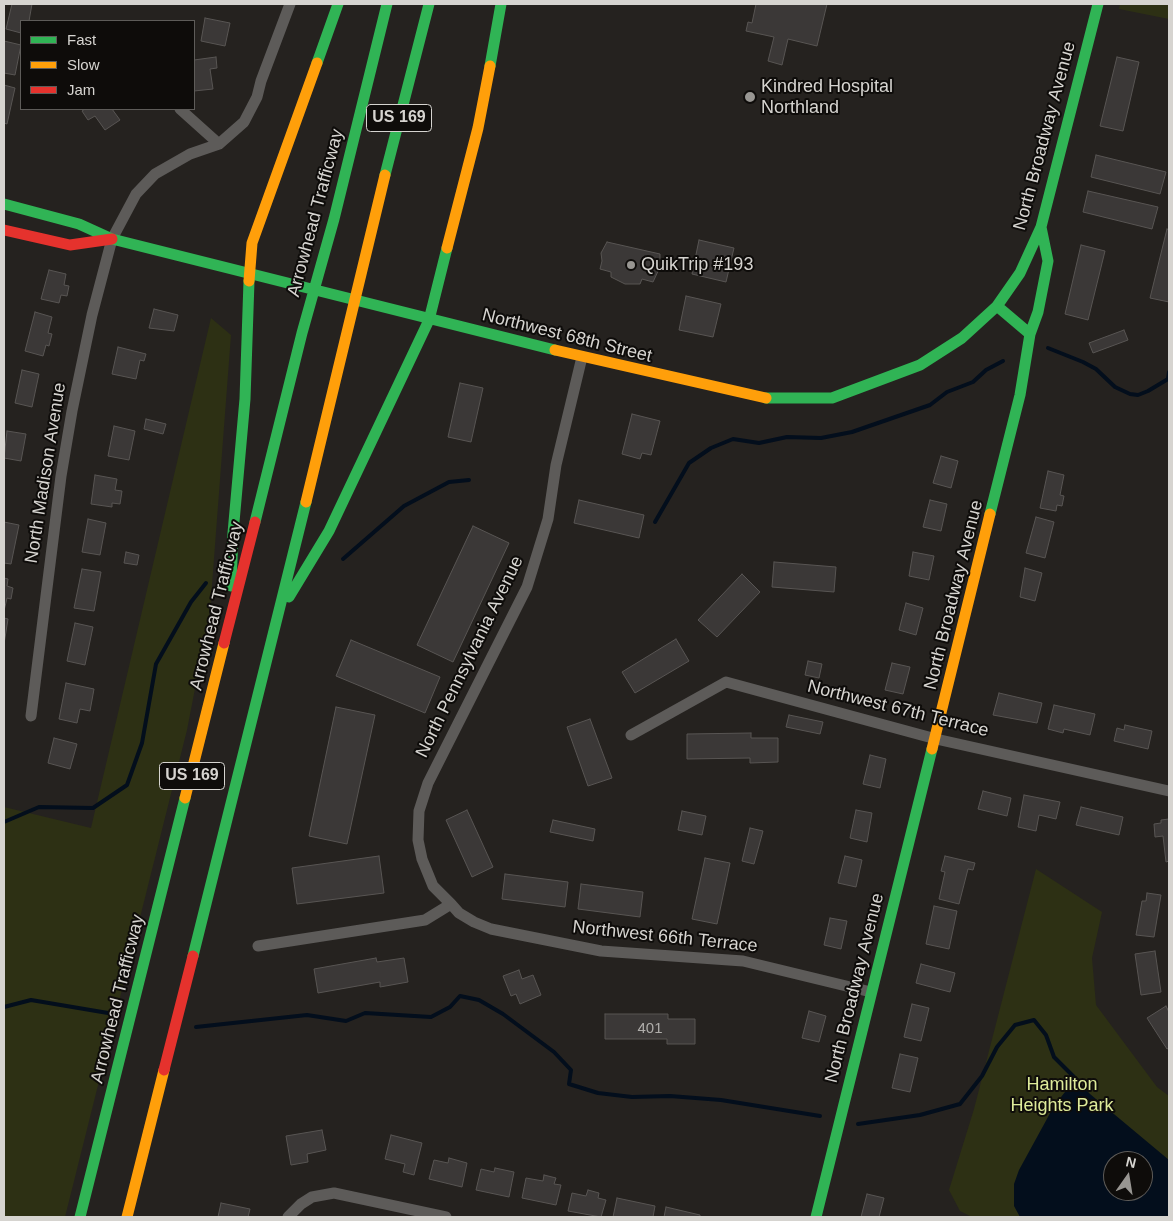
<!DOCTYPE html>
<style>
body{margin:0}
#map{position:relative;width:1173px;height:1221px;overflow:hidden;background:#25221f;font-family:Arial,sans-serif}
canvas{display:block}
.frame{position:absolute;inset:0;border:5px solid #d6d4d0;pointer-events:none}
.legend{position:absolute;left:20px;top:20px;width:175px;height:90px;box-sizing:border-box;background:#0e0c0a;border:1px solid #5e5c59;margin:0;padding:6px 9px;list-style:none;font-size:15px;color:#d6d4d0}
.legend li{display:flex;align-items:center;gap:10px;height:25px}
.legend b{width:25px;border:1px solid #5e5c59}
.north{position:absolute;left:1103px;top:1151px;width:50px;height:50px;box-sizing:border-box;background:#0e0c0a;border:1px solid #5e5c59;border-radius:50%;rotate:13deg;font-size:14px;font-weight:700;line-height:20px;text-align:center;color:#d6d4d0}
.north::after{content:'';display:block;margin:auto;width:18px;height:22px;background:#989692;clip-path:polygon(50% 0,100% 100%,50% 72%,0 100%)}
</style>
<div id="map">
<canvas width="1173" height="1221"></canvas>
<div class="frame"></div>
<ul class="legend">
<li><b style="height:6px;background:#30b455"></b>Fast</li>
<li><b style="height:6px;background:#ff9f0a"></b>Slow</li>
<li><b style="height:6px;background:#e5322d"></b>Jam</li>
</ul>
<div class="north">N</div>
</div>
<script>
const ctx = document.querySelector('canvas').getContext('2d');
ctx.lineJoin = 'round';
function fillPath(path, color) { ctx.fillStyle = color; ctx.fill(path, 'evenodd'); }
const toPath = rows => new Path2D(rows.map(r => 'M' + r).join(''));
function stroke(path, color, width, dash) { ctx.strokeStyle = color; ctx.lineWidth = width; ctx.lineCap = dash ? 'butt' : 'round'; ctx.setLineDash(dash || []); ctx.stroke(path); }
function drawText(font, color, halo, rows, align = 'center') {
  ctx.font = font + ' Arial,sans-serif'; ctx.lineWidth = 4; ctx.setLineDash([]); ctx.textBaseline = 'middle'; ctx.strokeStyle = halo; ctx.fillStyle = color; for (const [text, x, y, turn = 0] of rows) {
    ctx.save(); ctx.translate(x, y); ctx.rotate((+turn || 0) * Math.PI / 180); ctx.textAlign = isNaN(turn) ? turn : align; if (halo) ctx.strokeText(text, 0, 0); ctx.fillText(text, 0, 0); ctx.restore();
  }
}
const green = toPath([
 [1120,4,1169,4,1169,19,1119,9],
 [211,318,231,335,210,611,187,730,65,1217,4,1217,4,807,91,828],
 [1036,869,1102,912,1092,958,1096,1005,1157,1087,1169,1096,1169,1217,972,1217,960,1211,949,1190,974,1109],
 [1113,1161,1143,1161,1143,1191,1113,1191]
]);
const water = toPath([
 [1079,1082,1090,1094,1169,1160,1169,1217,1020,1217,1014,1206,1014,1184,1019,1170,1054,1106,1072,1083],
 [1113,1161,1143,1161,1143,1191,1113,1191]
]);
const stream = toPath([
 [1048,348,1083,362,1096,369,1115,387,1130,394,1138,395,1148,391,1168,379,1169,372],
 [655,522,689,463,711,448,733,439,759,443,787,437,821,438,852,432,930,405,947,392,973,382,986,370,1003,361],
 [343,559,404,506,449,482,469,480],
 [4,822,39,807,93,808,127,785,142,743,156,664,191,602,206,583],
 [4,1007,31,1000,108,1013],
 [196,1027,307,1015,346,1021,365,1013,431,1017,450,1007,460,996,479,1000,503,1014,554,1052,571,1070,569,1084,598,1093,632,1097,670,1096,721,1100,820,1116],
 [858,1124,920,1115,960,1104,982,1076,997,1047,1015,1025,1034,1020,1046,1035,1054,1057,1079,1082]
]);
const building = toPath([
 [12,4,32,4,29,21,21,21,21,33,6,29,12,4],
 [756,4,827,4,817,46,788,39,782,65,768,61,774,37,746,31,748,22,752,23,756,4],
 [205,18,230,23,225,46,201,41,205,18],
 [4,41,21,45,15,75,4,73,4,41],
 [216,57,217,68,210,69,213,89,194,91,194,60,216,57],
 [1117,57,1139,62,1123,131,1100,126,1117,57],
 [4,85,15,88,7,124,4,123,4,85],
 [85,109,112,109,120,120,105,130,95,116,88,120,82,111,85,109],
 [1096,155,1166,172,1160,194,1091,177,1096,155],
 [1088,191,1158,207,1152,229,1083,212,1088,191],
 [1167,229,1169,230,1169,302,1150,298,1167,229],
 [699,240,734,248,726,282,692,274,699,240],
 [607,242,660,254,660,267,653,282,642,279,640,284,625,284,611,277,611,272,600,269,602,261,601,253,607,242],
 [1081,245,1105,251,1088,320,1065,314,1081,245],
 [49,270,66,274,64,285,69,286,67,296,61,295,59,303,41,299,49,270],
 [686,296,721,304,713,337,679,330,686,296],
 [154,309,178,315,174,331,149,328,154,309],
 [35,312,52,317,48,333,52,334,49,346,46,345,43,356,25,351,35,312],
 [1124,330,1128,340,1093,353,1089,343,1124,330],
 [118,347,146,354,144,361,140,360,136,379,112,374,118,347],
 [22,370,39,374,32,407,15,403,22,370],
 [460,383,483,388,471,442,448,437,460,383],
 [632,414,660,421,651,455,642,453,640,459,622,454,632,414],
 [146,419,166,424,163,434,144,429,146,419],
 [114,426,135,431,129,460,108,456,114,426],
 [7,431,26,434,21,461,4,458,7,431],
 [941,456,958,461,951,488,933,483,941,456],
 [1048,471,1064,475,1060,495,1064,496,1062,506,1057,505,1056,511,1040,508,1048,471],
 [95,475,117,479,115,490,122,491,120,504,112,503,112,507,91,504,95,475],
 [579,500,644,515,639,538,574,523,579,500],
 [930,500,947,504,941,531,923,527,930,500],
 [1036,517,1054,522,1045,558,1026,553,1036,517],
 [88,519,106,523,100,555,82,552,88,519],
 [4,522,19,525,11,564,4,563,4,522],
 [473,526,509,543,453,662,417,645,473,526],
 [126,552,139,555,137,565,124,563,126,552],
 [913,552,934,556,929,580,909,576,913,552],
 [774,562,836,567,834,592,772,587,774,562],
 [1025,568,1042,573,1035,601,1020,597,1025,568],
 [82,569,101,572,94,611,74,608,82,569],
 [742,574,760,592,717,637,698,620,742,574],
 [4,578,8,579,7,586,13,588,11,599,7,598,4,611,4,578],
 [906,603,923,608,916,635,899,630,906,603],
 [4,618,8,619,4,644,4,618],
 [75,623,93,627,85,665,67,661,75,623],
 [676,639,689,661,635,693,622,672,676,639],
 [351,640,440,677,425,713,336,676,351,640],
 [808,661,822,664,819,678,805,675,808,661],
 [892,663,910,667,903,694,885,690,892,663],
 [66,683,94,689,90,711,80,709,77,723,59,719,66,683],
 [999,693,1042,703,1037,723,993,715,999,693],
 [1054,705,1095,714,1090,735,1064,729,1063,733,1048,729,1054,705],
 [336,707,375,715,347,844,309,836,336,707],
 [789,715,823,722,820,734,786,727,789,715],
 [590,719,612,778,588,786,567,727,590,719],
 [1125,725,1152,731,1148,749,1114,741,1117,728,1124,730,1125,725],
 [751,733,751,738,778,738,778,762,750,763,750,758,687,759,687,734,751,733],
 [54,738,77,744,70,769,48,763,54,738],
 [870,755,886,759,880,788,863,784,870,755],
 [983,791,1011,798,1007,816,978,809,983,791],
 [1024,795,1060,802,1056,819,1039,815,1036,831,1018,827,1024,795],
 [1081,807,1123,817,1119,835,1076,825,1081,807],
 [467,810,493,867,472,877,446,820,467,810],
 [856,810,872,813,867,842,850,838,856,810],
 [682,811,706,816,702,835,678,830,682,811],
 [1169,819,1169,861,1166,862,1163,836,1155,837,1154,824,1161,823,1161,820,1169,819],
 [553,820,595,829,593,841,550,832,553,820],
 [750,828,763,831,754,864,742,861,750,828],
 [379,856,384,893,297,904,292,868,379,856],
 [845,856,862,860,856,887,838,883,845,856],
 [945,856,975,863,973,870,968,869,959,904,939,899,945,872,941,871,945,856],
 [705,858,730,863,717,924,692,919,705,858],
 [505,874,568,882,565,907,502,899,505,874],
 [581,884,643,892,640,917,578,909,581,884],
 [1147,893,1161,895,1154,937,1136,935,1142,901,1146,901,1147,893],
 [934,906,957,911,949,949,926,944,934,906],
 [830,918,847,921,841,949,824,945,830,918],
 [1155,951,1161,992,1141,995,1135,954,1155,951],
 [376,958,377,962,404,958,408,982,380,987,380,982,318,993,314,969,376,958],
 [921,964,955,973,950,992,916,983,921,964],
 [519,970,522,979,533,975,541,995,520,1004,516,994,511,996,503,976,519,970],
 [912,1004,929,1008,921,1041,904,1037,912,1004],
 [1166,1006,1169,1012,1169,1048,1167,1049,1147,1018,1166,1006],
 [809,1011,826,1016,819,1042,802,1038,809,1011],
 [605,1014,668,1014,668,1019,695,1019,695,1044,667,1044,667,1039,605,1039,605,1014],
 [900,1054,918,1058,910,1092,892,1088,900,1054],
 [322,1130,326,1150,307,1154,308,1162,291,1165,286,1136,322,1130],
 [391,1135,422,1143,414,1175,403,1172,405,1164,385,1159,391,1135],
 [449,1158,467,1163,462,1187,429,1179,434,1160,448,1163,449,1158],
 [495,1168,514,1172,509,1197,476,1190,481,1169,494,1172,495,1168],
 [544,1175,556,1178,554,1184,561,1185,556,1205,522,1198,526,1178,543,1181,544,1175],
 [588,1190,599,1193,598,1198,606,1200,601,1217,568,1211,572,1193,586,1196,588,1190],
 [867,1194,884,1198,879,1217,861,1217,867,1194],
 [617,1198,655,1206,653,1217,613,1217,617,1198],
 [221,1203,250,1209,248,1217,218,1217,221,1203],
 [666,1207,700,1215,700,1217,664,1217,666,1207]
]);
const street = toPath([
 [180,109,219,144],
 [31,716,61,476,72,411,92,315,112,239,136,194,155,174,190,154,219,144,244,122,257,97,261,81,290,4],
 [631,735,726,682,936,739,1169,791],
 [451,904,433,886,422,859,418,840,419,811,428,783,527,587,548,519,556,465,582,357],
 [258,946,425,920,451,904,459,913,474,922,491,929,601,951,743,961,871,992],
 [288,1217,301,1204,312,1197,334,1193,446,1217]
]);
const fast = toPath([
 [317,63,338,4],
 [490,66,501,4],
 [385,175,429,4],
 [4,204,79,224,112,239,555,350],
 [997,306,1030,334],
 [766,398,832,398,920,365,962,338,997,306,1020,273,1041,227,1098,4],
 [990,514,1020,395,1030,334,1038,312,1048,261,1041,227],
 [255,522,302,333,334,219,387,4],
 [231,586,233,533,245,399,249,281],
 [289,597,329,531,429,320,447,248],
 [193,956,306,502],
 [80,1217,185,798],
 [816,1217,932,749]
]);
const slow = toPath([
 [447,248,478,128,490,66],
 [249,281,252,243,317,63],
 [555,350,766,398],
 [306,502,385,175],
 [932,749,990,514],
 [185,798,224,643],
 [127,1217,164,1070]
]);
const jam = toPath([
 [4,230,70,245,112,239],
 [224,643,255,522],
 [164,1070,193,956]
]);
const markers = [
 [750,97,6,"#989692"],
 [631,265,5,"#989692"]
];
const numberNames = [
 ["401",650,1029]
];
const shields = [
 [399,118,65],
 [192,776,65]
];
const shieldNames = [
 ["US 169",399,118],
 ["US 169",192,776]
];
const poiNames = [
 ["Kindred Hospital",761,87],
 ["Northland",761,108],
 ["QuikTrip #193",641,265]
];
const streetNames = [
 ["North Broadway Avenue",1045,136,-75],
 ["Arrowhead Trafficway",316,213,-75],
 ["Northwest 68th Street",567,336,14],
 ["North Madison Avenue",46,473,-81],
 ["North Broadway Avenue",954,595,-76],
 ["Arrowhead Trafficway",217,606,-76],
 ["North Pennsylvania Avenue",470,657,-64],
 ["Northwest 67th Terrace",898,709,14],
 ["Northwest 66th Terrace",665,937,6],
 ["North Broadway Avenue",855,988,-76],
 ["Arrowhead Trafficway",118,999,-76]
];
const parkNames = [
 ["Hamilton",1062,1085],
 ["Heights Park",1062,1106]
];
fillPath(green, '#2d3014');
fillPath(water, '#030e1c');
stroke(stream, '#030e1c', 4);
fillPath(building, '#3b3837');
stroke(building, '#585553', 1);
stroke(street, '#5d5b59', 11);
stroke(fast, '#30b455', 11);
stroke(slow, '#ff9f0a', 11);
stroke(jam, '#e5322d', 11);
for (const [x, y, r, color] of markers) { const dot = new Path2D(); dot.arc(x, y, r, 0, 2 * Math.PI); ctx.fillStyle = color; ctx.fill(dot); stroke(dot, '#0e0c0a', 2); }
drawText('15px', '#afadaa', null, numberNames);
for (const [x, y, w] of shields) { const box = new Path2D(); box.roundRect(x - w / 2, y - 13.5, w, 27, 4); ctx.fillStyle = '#0e0c0a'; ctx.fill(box); stroke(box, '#d6d4d0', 1); }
drawText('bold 16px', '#d6d4d0', null, shieldNames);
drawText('18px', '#d6d4d0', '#0e0c0a', poiNames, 'left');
drawText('18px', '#d6d4d0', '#0e0c0a', streetNames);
drawText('18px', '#deeb9a', '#0e0c0a', parkNames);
</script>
